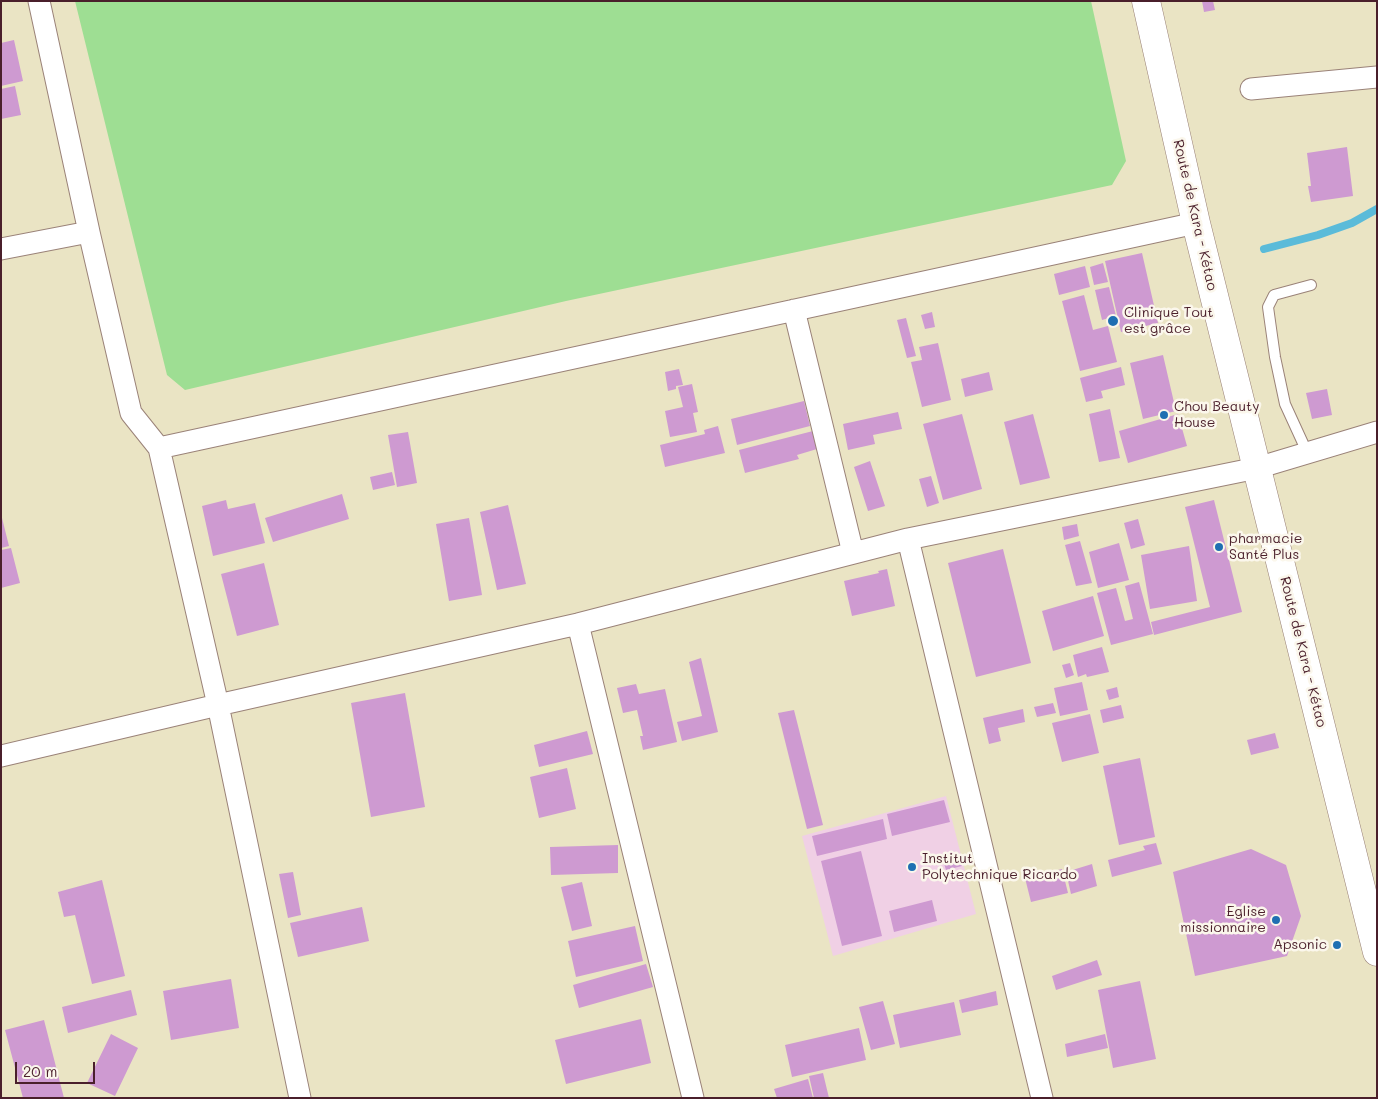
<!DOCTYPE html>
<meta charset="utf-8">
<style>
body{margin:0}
#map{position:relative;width:1378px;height:1099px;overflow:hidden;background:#eae4c4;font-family:Mali,sans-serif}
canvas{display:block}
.frame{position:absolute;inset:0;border:2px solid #4a1f2b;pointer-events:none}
.scale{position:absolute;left:15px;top:1062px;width:80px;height:22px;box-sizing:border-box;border:2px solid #4a1f2b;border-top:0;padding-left:6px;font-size:15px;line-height:18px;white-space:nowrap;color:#4a1f2b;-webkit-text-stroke:4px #fbf7ec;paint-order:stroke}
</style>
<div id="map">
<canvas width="1378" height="1099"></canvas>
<div class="frame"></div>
<div class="scale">20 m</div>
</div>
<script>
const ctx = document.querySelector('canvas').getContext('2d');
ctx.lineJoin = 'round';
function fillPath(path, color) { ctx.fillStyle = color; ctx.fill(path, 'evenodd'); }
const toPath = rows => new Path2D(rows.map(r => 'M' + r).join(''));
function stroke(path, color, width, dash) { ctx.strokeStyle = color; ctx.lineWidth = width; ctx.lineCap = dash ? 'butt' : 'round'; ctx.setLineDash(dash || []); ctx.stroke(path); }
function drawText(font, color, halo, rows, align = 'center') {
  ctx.font = font + ' Mali,sans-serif'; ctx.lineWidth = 5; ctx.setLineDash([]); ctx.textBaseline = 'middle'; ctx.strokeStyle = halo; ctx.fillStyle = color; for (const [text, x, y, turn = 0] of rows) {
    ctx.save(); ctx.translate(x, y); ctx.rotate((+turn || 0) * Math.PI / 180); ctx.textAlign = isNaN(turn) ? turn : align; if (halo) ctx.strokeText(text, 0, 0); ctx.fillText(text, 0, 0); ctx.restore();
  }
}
const built = toPath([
 [946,796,976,914,833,956,802,836]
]);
const green = toPath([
 [75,1,1091,1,1126,161,1112,185,566,301,185,390,167,375]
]);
const stream = toPath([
 [1264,249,1318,235,1352,223,1377,209]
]);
const building = toPath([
 [1202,1,1213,1,1215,10,1204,12],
 [14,40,23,81,1,86,1,43],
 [15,86,21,115,1,119,1,89],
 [1347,147,1353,196,1311,202,1308,186,1311,186,1307,153],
 [1142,253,1158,323,1121,332,1105,261],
 [1103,263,1108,282,1094,285,1090,267],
 [1085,266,1090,287,1059,295,1054,274],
 [1109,287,1116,316,1102,320,1095,290],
 [1084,295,1093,330,1108,326,1117,362,1080,371,1062,301],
 [932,312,935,327,925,329,921,315],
 [906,318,916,356,907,358,897,320],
 [938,343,951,400,922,407,911,362,922,360,919,347],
 [1163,355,1176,411,1143,419,1130,363],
 [1121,367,1125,385,1101,391,1103,398,1086,402,1080,378],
 [679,369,683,385,676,386,676,389,668,391,665,372],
 [989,372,993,390,965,397,961,379],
 [692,384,698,412,693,413,697,432,670,437,665,411,683,407,678,387],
 [1327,389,1332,415,1312,419,1306,393],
 [804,401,810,426,737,445,731,419],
 [1110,409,1120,458,1099,462,1089,414],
 [898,412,902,429,873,435,875,444,848,450,843,424],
 [962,414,982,489,943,500,923,424],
 [1033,414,1050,478,1020,485,1004,422],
 [1178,414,1187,446,1128,463,1119,431],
 [718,426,725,453,665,467,660,445,705,434,704,430],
 [813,431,817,449,797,455,799,459,745,473,739,450],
 [408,432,417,483,397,487,388,435],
 [870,461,885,506,868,511,854,467],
 [392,472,395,485,373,490,370,477],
 [931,476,939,503,927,507,919,479],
 [342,494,349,519,273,542,265,518],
 [226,500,228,509,255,503,265,543,213,556,202,506],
 [1214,500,1242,612,1154,635,1151,622,1210,607,1185,507],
 [508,505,526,584,497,590,480,512],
 [1,514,9,546,1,548],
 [469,518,482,595,449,601,436,524],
 [1138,519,1145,545,1131,549,1124,523],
 [1077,524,1079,536,1064,540,1062,527],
 [1080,541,1092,583,1076,586,1065,545],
 [1119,543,1129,580,1098,588,1089,552],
 [1189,546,1197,601,1150,609,1141,555],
 [11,548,20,583,1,588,1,550],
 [1003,549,1031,663,976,677,948,563],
 [264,563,279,625,237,636,221,574],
 [887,569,895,606,852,616,844,581,879,573,878,571],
 [1139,582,1153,634,1111,645,1097,593,1116,588,1125,621,1133,619,1125,586],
 [1093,596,1104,636,1053,651,1042,611],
 [1102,647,1109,672,1087,677,1086,674,1078,677,1073,655],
 [701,658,718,732,682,741,677,722,702,716,689,662],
 [1070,663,1074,675,1066,678,1062,665],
 [1082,682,1088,710,1060,716,1054,688],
 [636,684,639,694,665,689,677,742,643,750,640,736,643,736,637,710,623,713,617,688],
 [1117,687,1119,697,1109,700,1106,690],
 [405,693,425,807,371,817,351,703],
 [1053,703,1056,713,1037,717,1034,707],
 [1121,705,1124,718,1103,723,1100,710],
 [1023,709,1025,722,998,728,1001,741,989,744,983,718],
 [794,710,823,825,807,829,778,713],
 [1090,714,1099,753,1062,762,1052,723],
 [587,731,593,754,539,767,534,745],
 [1275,733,1279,748,1251,755,1247,740],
 [1140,758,1155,837,1119,845,1103,766],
 [567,768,576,809,539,818,530,777],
 [944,800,950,822,892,836,887,814],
 [883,819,887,839,817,856,812,836],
 [1156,843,1162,864,1112,877,1108,860,1145,850,1143,846],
 [618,845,618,873,551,875,550,847],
 [1251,849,1286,865,1301,916,1287,956,1195,976,1173,872],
 [861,851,882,936,842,946,821,861],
 [958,852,962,866,946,870,942,857],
 [1092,864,1097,886,1071,894,1066,872],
 [1062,869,1068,893,1031,902,1025,878],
 [293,872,301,915,288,918,279,874],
 [102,880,125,976,92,984,75,915,64,917,58,892],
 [582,882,592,926,572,931,561,887],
 [932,900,937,921,894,932,889,911],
 [362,907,369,941,298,957,290,923],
 [635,926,643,961,576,977,568,941],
 [1097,960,1102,975,1056,990,1052,976],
 [646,964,653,987,579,1008,573,985],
 [231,979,239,1028,171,1040,163,991],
 [1140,981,1156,1059,1113,1068,1098,990],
 [131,990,137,1015,68,1033,62,1007],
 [996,991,998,1005,962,1013,959,1000],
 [883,1001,895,1044,871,1050,859,1007],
 [954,1002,961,1035,900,1048,893,1015],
 [641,1019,651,1063,566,1084,555,1040],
 [44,1020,64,1098,23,1098,5,1030],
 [859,1028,866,1060,792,1077,785,1045],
 [111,1034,138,1048,115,1096,87,1083],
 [1105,1034,1108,1048,1067,1057,1065,1044],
 [823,1073,829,1098,814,1098,809,1076],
 [808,1079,813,1098,777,1098,774,1089]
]);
const service = toPath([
 [1307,452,1285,404,1275,357,1268,307,1274,295,1311,285]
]);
const minor = toPath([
 [39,1,89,232],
 [1251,89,1377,77],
 [1,249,89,232,131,413,159,448,1196,223],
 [794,310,853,553],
 [159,448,218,705,300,1098],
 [908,539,1042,1098],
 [578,624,693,1098],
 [1,756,218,705,578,624,908,539,1257,468,1377,432]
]);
const primary = toPath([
 [1146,1,1196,223,1377,952]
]);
const markers = [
 [1113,321,6,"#1f6fb2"],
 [1164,415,5,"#1f6fb2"],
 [1219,547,5,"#1f6fb2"],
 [912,867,5,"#1f6fb2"],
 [1276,920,5,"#1f6fb2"],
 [1337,945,5,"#1f6fb2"]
];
const streetNames = [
 ["Route de Kara - Kétao",1195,215,77],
 ["Route de Kara - Kétao",1303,652,76]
];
const poiNames = [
 ["Clinique Tout",1124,313],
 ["est grâce",1124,329],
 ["Chou Beauty",1174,407],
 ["House",1174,423],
 ["pharmacie",1229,539],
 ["Santé Plus",1229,555],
 ["Institut",922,859],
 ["Polytechnique Ricardo",922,875],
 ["Eglise",1266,912,"right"],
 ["missionnaire",1266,928,"right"],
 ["Apsonic",1327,945,"right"]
];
fillPath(built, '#f0d0e5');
fillPath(green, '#9ede93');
stroke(stream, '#5bbbd9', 8);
fillPath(building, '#ce9ad1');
stroke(service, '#9a8278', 12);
stroke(minor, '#9a8278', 23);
stroke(primary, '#9a8278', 29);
stroke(service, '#fff', 10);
stroke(minor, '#fff', 21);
stroke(primary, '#fff', 28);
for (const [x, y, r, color] of markers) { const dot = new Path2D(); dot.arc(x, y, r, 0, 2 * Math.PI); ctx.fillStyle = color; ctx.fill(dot); stroke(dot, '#fbf7ec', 2); }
drawText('14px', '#4a1f2b', '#fbf7ec', streetNames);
drawText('14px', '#4a1f2b', '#fbf7ec', poiNames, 'left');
</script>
